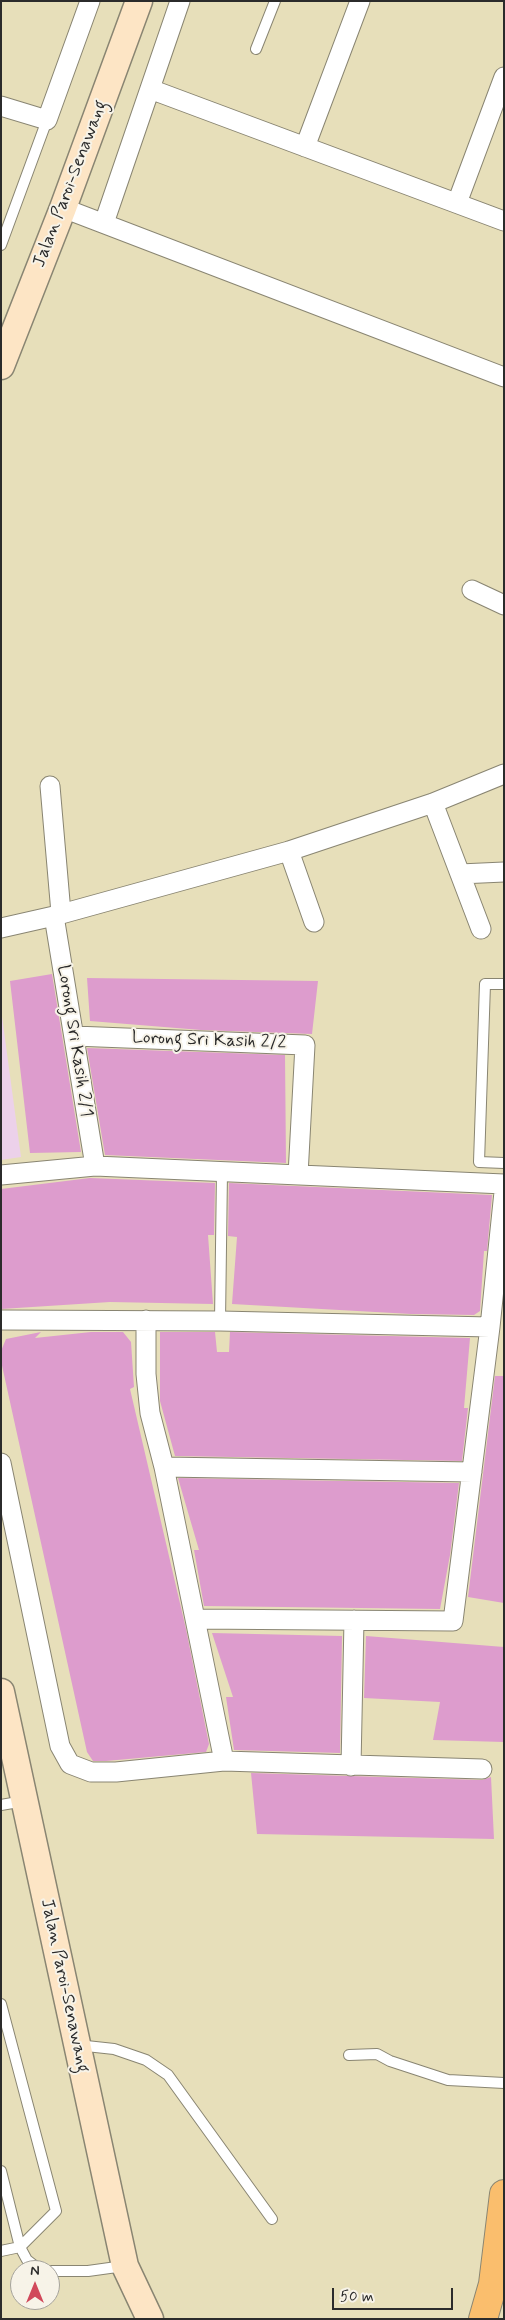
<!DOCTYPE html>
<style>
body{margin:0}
#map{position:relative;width:505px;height:2320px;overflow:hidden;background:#e7dfba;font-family:Mynerve,sans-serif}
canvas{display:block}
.frame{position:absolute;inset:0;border:2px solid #2b2b2b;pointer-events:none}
.north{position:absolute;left:10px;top:2260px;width:50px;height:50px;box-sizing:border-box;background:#f7f3e8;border:1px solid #a5a39c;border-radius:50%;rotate:0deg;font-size:14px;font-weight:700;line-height:20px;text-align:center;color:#2b2b2b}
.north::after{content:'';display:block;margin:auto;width:18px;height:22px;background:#d1495b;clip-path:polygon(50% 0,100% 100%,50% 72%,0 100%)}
.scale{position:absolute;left:332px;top:2288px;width:121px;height:22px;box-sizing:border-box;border:2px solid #2b2b2b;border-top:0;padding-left:6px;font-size:15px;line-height:18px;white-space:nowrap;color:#2b2b2b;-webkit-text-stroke:4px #f7f3e8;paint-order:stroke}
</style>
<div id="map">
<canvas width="505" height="2320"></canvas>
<div class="frame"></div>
<div class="north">N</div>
<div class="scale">50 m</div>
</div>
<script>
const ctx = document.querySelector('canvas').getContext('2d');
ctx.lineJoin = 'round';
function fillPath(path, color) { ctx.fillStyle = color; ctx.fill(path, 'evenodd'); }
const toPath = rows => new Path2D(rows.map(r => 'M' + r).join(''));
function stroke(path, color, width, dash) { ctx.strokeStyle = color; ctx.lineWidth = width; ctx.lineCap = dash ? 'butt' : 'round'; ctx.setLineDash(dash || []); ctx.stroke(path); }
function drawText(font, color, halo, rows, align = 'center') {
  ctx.font = font + ' Mynerve,sans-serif'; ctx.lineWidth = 4; ctx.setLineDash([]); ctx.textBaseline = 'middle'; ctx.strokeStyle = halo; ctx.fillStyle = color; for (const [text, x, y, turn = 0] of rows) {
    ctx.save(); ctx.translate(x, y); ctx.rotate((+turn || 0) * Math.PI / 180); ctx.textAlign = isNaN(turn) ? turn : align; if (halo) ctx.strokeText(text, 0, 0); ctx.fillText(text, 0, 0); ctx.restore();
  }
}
const built = toPath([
 [1,1009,21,1157,1,1160]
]);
const building = toPath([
 [52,974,81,1152,30,1153,10,981],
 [87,978,318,981,312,1034,201,1030,90,1021],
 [87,1048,285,1055,286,1163,105,1155],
 [90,1178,215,1183,214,1235,208,1235,213,1304,110,1302,1,1309,1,1189],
 [229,1183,492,1195,487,1251,484,1251,480,1311,474,1315,411,1314,232,1304,237,1237,228,1236],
 [41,1332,35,1338,91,1332,123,1332,131,1342,134,1387,130,1389,186,1629,209,1744,206,1752,106,1761,93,1761,87,1752,1,1361,1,1351,6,1339],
 [160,1332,215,1332,217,1352,229,1352,230,1332,470,1338,464,1408,468,1408,462,1461,175,1456,160,1401],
 [495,1376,504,1376,504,1603,468,1597],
 [178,1478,459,1483,450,1555,440,1609,204,1606,194,1550,199,1550],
 [212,1633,342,1636,340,1753,234,1750,226,1697,233,1697],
 [366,1636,504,1647,504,1742,433,1740,440,1702,364,1698],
 [251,1773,482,1780,491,1777,494,1839,257,1834]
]);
const lane = toPath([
 [256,49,275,1],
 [1,245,47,120],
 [504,984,485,984,479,1162,504,1163],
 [220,1321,222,1172],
 [1,1805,24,1801],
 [1,2004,56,2211,20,2247,1,2251],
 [77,2045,114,2049,146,2060,168,2075,272,2219],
 [349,2055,377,2054,390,2061,448,2080,504,2083],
 [1,2171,20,2247,27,2260,40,2270],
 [50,2271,88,2271,124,2266]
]);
const street = toPath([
 [150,89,504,221],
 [1,106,47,120,90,1],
 [305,147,360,1],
 [457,203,504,77],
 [63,208,504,377],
 [104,223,180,1],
 [472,590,504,605],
 [50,786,61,913],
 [433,803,481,929],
 [289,851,314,922],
 [460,874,504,872],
 [54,916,95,1166],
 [1,928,54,916,289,851,433,803,504,774],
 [74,1036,305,1045,298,1175],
 [1,1175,95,1166,504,1184],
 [1,1320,220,1321,490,1327],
 [146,1320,146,1374,150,1413,164,1467,224,1761],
 [1,1463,60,1746,70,1764,91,1772,116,1772,224,1761,482,1769],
 [164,1467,472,1472],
 [196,1619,453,1621,490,1327,504,1192],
 [351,1766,354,1620]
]);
const secondary = toPath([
 [1,366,63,208,139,1],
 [1,1692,125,2266,150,2319]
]);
const primary = toPath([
 [483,2319,493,2284,504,2194]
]);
const streetNames = [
 ["Jalan Paroi-Senawang",71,184,-69],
 ["Lorong Sri Kasih 2/1",74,1041,81],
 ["Lorong Sri Kasih 2/2",209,1041,2],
 ["Jalan Paroi-Senawang",64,1986,78]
];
fillPath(built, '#ecd1ea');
fillPath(building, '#dd9ccd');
stroke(lane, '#898572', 12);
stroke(street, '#898572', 21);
stroke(secondary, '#898572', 29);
stroke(primary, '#898572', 30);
stroke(lane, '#fff', 10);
stroke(street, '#fff', 19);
stroke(secondary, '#fde5c5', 26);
stroke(primary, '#fabe6d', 28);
drawText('18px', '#2b2b2b', '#f7f3e8', streetNames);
</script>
